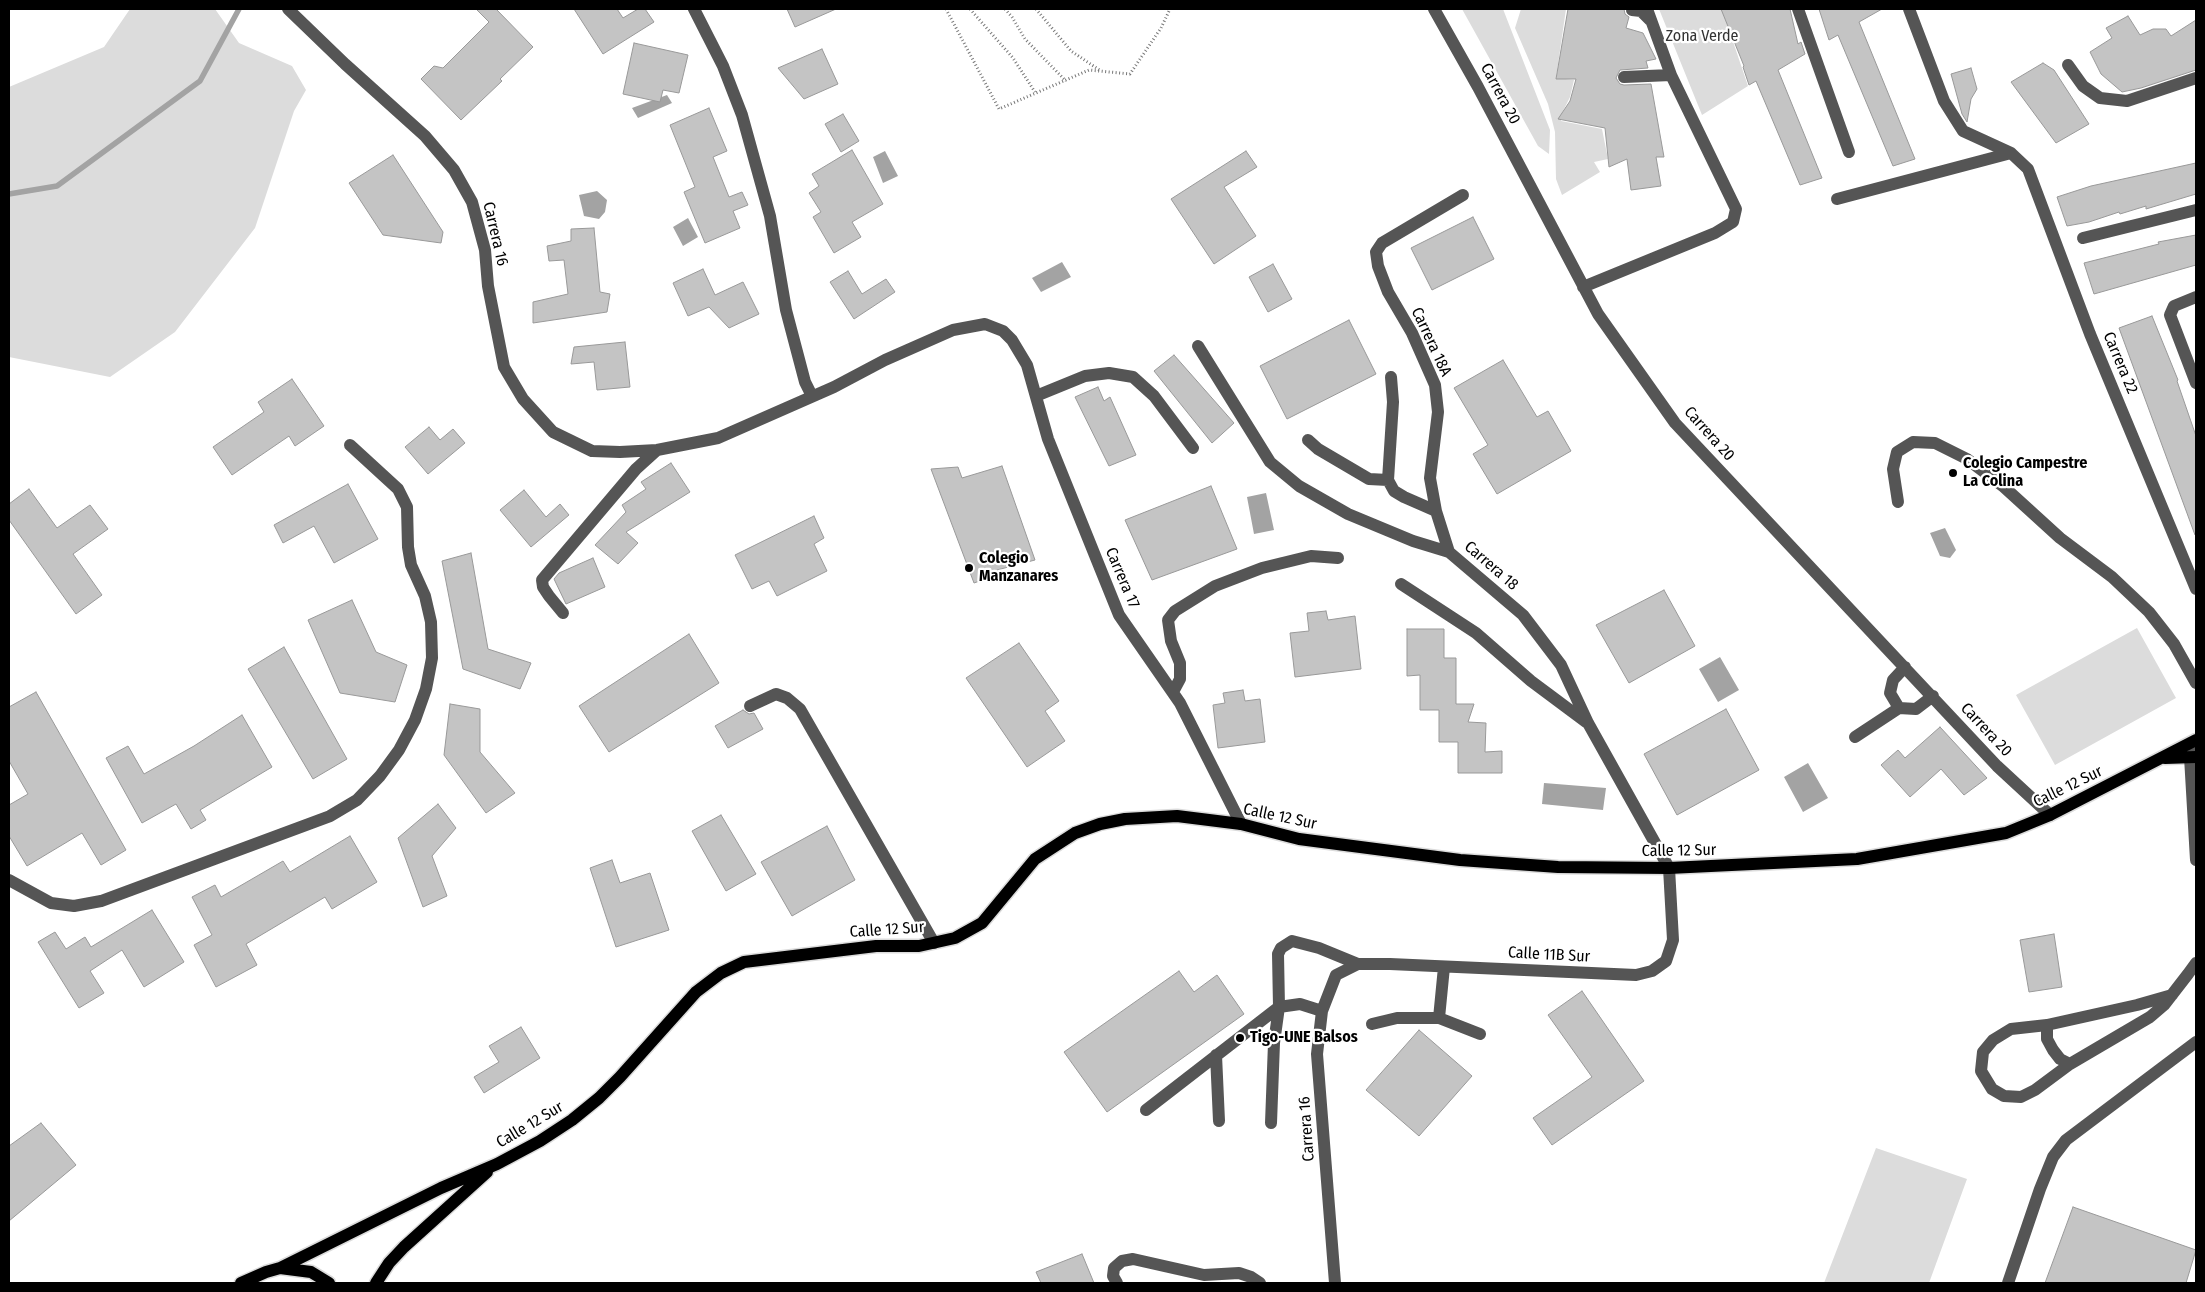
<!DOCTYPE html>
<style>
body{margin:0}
#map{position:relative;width:2205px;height:1292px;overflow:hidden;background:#fff;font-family:"Fira Sans Condensed",sans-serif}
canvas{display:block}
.frame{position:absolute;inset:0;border:10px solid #000;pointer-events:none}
</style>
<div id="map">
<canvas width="2205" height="1292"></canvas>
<div class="frame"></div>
</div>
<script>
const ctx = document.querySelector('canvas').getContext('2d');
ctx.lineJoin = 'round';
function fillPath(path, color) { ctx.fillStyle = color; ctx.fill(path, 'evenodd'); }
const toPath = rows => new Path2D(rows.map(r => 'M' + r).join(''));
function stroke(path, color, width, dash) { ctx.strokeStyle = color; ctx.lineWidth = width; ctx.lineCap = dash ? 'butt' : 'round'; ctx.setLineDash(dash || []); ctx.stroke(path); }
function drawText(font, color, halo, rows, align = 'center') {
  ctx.font = font + ' "Fira Sans Condensed",sans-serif'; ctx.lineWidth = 4.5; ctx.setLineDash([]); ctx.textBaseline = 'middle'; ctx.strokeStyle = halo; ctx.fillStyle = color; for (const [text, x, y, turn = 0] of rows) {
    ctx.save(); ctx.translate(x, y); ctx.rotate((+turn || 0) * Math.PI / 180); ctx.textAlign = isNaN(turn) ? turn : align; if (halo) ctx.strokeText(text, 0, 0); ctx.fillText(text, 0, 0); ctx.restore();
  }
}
const green = toPath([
 [130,9,215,9,239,43,292,66,306,90,294,111,255,228,175,332,110,377,9,357,9,87,104,47],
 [1462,9,1503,9,1550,130,1549,154,1538,146],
 [1521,9,1566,9,1556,78,1574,80,1570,97,1561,115,1561,121,1602,129,1608,159,1594,162,1600,172,1562,195,1556,179,1555,132,1548,104,1515,28],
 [1659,9,1722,9,1748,86,1702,115],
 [2137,628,2176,698,2055,765,2016,695],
 [1876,1148,1967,1179,1929,1283,1824,1283]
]);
const water = toPath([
 [667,95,672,103,638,118,632,108],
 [885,151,898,176,883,183,873,157],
 [597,191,607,200,605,212,599,219,584,216,579,195],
 [688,218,698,237,683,246,673,227],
 [1062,262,1071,277,1041,292,1032,278],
 [1266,493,1274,530,1254,534,1247,497],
 [1945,528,1956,550,1950,558,1940,556,1930,533],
 [1720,657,1739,690,1718,702,1699,669],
 [1808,763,1828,798,1803,812,1784,777],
 [1544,783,1606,788,1603,810,1542,804]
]);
const stream = toPath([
 [9,194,57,186,200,81,239,9]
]);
const building = toPath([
 [476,9,496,9,533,47,500,79,502,81,461,120,421,79,434,66,443,68,489,22,476,9],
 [574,9,617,9,623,18,638,9,645,9,654,22,603,54,574,9],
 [787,9,836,9,795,27,787,9],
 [1568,9,1624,9,1625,14,1629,17,1626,28,1643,33,1656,59,1646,61,1648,68,1620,70,1616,78,1620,84,1624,85,1651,84,1664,157,1656,157,1661,186,1631,190,1627,159,1609,167,1605,128,1558,119,1570,101,1576,79,1556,79,1568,9],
 [1721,9,1790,9,1798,44,1801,42,1805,54,1778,70,1822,178,1800,185,1756,81,1749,85,1743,67,1744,66,1721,9],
 [1819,9,1882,9,1859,22,1915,159,1893,166,1838,35,1829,40,1819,9],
 [2128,16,2140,35,2153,29,2166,29,2171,36,2196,20,2196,70,2141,88,2122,92,2101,74,2090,52,2112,38,2106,28,2128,16],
 [634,43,688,55,679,93,663,90,660,102,623,94,634,43],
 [822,49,838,84,804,99,778,68,822,49],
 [2043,63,2054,70,2089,124,2056,143,2011,82,2043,63],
 [1971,68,1977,89,1971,99,1967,122,1962,114,1951,74,1971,68],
 [709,108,727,151,713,157,729,197,742,192,748,205,733,211,740,228,705,243,684,192,695,187,670,125,709,108],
 [843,114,859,141,841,152,825,124,843,114],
 [852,150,883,204,852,222,861,237,834,253,813,217,821,212,809,193,819,186,812,174,852,150],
 [1246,151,1257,167,1224,187,1256,236,1214,264,1171,199,1246,151],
 [393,155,443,232,441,243,383,235,349,183,393,155],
 [2196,163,2196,194,2146,209,2146,206,2120,214,2119,212,2089,222,2067,226,2057,197,2091,186,2196,163],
 [1473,217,1494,259,1432,290,1411,248,1473,217],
 [594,228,600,292,610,294,607,312,533,323,533,302,568,294,564,260,549,261,547,246,571,241,571,229,594,228],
 [2196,235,2196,265,2094,294,2084,263,2159,244,2158,242,2196,235],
 [1273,264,1292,299,1268,312,1249,277,1273,264],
 [703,269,715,295,743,282,759,314,729,328,709,307,688,316,673,283,703,269],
 [848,271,862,294,886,279,895,292,854,319,830,282,848,271],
 [2152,316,2178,380,2177,381,2196,436,2196,534,2195,535,2119,328,2152,316],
 [1349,320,1376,374,1287,419,1260,366,1349,320],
 [625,342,630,387,597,390,594,362,571,364,574,347,625,342],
 [1174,355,1234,423,1212,443,1154,371,1174,355],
 [1503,360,1537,417,1548,411,1571,451,1497,494,1473,454,1488,445,1454,388,1503,360],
 [292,379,324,426,295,446,289,436,232,475,213,447,264,412,258,402,292,379],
 [1098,387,1104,401,1110,397,1136,455,1109,466,1075,397,1098,387],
 [429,427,440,440,453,429,465,443,428,474,405,447,429,427],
 [671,463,690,492,626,532,638,543,618,564,595,545,626,512,622,505,646,489,641,482,671,463],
 [1002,466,1035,560,997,570,999,574,974,583,931,469,958,467,962,478,1002,466],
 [348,484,378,539,334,563,314,526,283,543,274,525,348,484],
 [1211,486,1237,549,1152,580,1125,520,1211,486],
 [29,489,57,528,90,505,108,529,73,554,102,595,76,614,9,520,9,504,29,489],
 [524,490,546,517,560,504,569,515,531,547,500,510,524,490],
 [814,516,824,538,814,544,827,571,777,596,769,581,752,589,735,555,814,516],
 [471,553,488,649,531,663,520,689,463,669,442,561,471,553],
 [593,558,605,587,566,604,554,579,559,573,593,558],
 [1664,590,1695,646,1629,683,1596,625,1664,590],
 [352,600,376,652,407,665,395,702,340,693,308,620,352,600],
 [1326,611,1328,620,1355,616,1361,669,1295,677,1290,633,1309,631,1307,613,1326,611],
 [1407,629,1444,629,1444,658,1456,658,1456,704,1474,704,1468,722,1486,723,1485,752,1502,751,1502,773,1458,773,1458,742,1439,742,1439,710,1420,710,1420,675,1407,676,1407,629],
 [689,634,719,683,609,752,579,706,689,634],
 [1019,643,1059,701,1045,711,1065,741,1027,767,966,678,1019,643],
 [284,647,347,759,313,779,248,669,284,647],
 [1243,690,1245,701,1260,699,1265,742,1218,748,1213,705,1225,703,1223,693,1243,690],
 [36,692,126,850,101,865,82,833,27,866,9,836,9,805,28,794,9,761,9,707,36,692],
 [450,704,480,709,480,752,515,793,486,813,444,755,450,704],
 [1726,709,1759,770,1677,815,1644,754,1726,709],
 [743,710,749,714,754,713,763,729,728,748,715,726,743,710],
 [242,715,272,767,200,810,206,820,191,829,176,804,142,823,106,758,128,746,144,774,194,746,242,715],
 [1940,727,1987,778,1964,795,1941,769,1910,797,1881,765,1898,750,1905,758,1940,727],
 [438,804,456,828,432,856,447,896,423,907,398,838,438,804],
 [721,815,756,874,726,891,692,831,721,815],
 [827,826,855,880,792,916,761,862,827,826],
 [350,836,377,882,332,909,325,897,246,944,257,965,216,987,194,945,212,935,192,897,215,885,221,897,283,861,290,872,350,836],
 [612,860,620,883,650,873,669,930,616,947,590,868,612,860],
 [152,910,184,962,144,987,122,950,90,971,104,993,79,1008,38,942,55,932,66,949,85,937,91,947,152,910],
 [2054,934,2062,987,2029,992,2020,940,2054,934],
 [1179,971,1194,992,1217,975,1244,1014,1107,1112,1064,1052,1179,971],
 [1582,991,1644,1081,1552,1145,1533,1118,1592,1077,1548,1015,1582,991],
 [521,1027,540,1058,484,1093,474,1077,499,1062,489,1046,521,1027],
 [1419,1030,1472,1076,1419,1136,1366,1090,1419,1030],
 [41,1123,76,1165,9,1221,9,1146,41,1123],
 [2073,1207,2196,1250,2186,1283,2045,1283,2073,1207],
 [1082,1254,1094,1283,1041,1283,1036,1272,1082,1254]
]);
const path = toPath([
 [946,9,999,109,1089,70,1130,74,1161,28,1170,9],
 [970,9,1013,58,1035,92],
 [1005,9,1012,17,1025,39,1066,81],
 [1036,9,1071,51,1101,71]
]);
const minor = toPath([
 [288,9,345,64,425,136,454,170,472,202,485,250,488,286,504,367,523,399,553,432,592,451,620,452,657,450,718,438,834,387,885,360,953,330,985,324,1003,331,1012,340,1027,365,1048,439,1119,615,1180,703,1241,824],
 [694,9,723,66,742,115,770,216,786,310,805,382,812,396],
 [1434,9,1478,87,1598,314,1675,423,1997,766,2050,815],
 [1798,9,1849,152],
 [1909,9,1944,101,1963,131,2011,153,2028,169,2090,334,2196,589],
 [1632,10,1641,11,1650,20],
 [2068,65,2083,86,2100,98,2127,101,2196,78],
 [1624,77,1671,75],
 [1837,199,2011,153],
 [2083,238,2196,210],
 [1583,287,1715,233,1733,222,1736,209,1671,75,1647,9],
 [2196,297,2174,306,2170,315,2196,383],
 [1198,346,1270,462,1299,486,1348,514,1413,541,1449,552,1523,615,1561,665,1588,723,1669,868,1673,940,1666,961,1652,971,1636,975,1390,964,1358,964,1336,975,1322,1011,1317,1054,1335,1283],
 [1391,377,1393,402,1388,480,1394,491,1404,497,1436,511],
 [1036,396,1085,376,1109,373,1133,377,1154,396,1193,448],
 [1308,440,1318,449,1369,479,1388,480],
 [1898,502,1893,469,1897,452,1913,442,1935,443,1967,459,2004,487,2060,538,2112,577,2149,612,2174,644,2196,683],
 [1449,552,1436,511,1430,478,1438,412,1435,385,1412,333,1388,292,1378,266,1376,252,1382,243,1463,195],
 [1401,584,1476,633,1531,681,1586,722],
 [563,613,549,596,543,587,542,580,636,469,657,450],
 [1173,692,1180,679,1180,663,1171,641,1168,620,1175,611,1215,586,1262,568,1311,556,1338,558],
 [750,706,776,694,787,698,800,709,934,943],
 [1899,708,1890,693,1893,680,1905,667],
 [1855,737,1899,708,1916,709,1933,696],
 [2196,751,2190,757,2196,860],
 [9,880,51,903,74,906,101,901,330,816,357,800,380,776,399,750,415,720,426,689,432,658,431,622,425,596,411,565,408,547,407,507,398,489,350,445],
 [2172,995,2137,1005,2047,1025,2011,1029,1993,1040,1983,1052,1981,1071,1992,1089,2004,1096,2021,1097,2035,1090,2070,1064,2150,1017,2164,1005,2188,974,2196,963],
 [1439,1018,1444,967],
 [1372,1024,1397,1018,1439,1018,1480,1034],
 [2047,1025,2047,1039,2053,1050,2060,1059,2070,1064],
 [1216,1055,1219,1121],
 [1146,1110,1279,1007,1300,1004,1322,1011],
 [1271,1123,1274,1043,1279,1007,1278,954,1281,948,1292,941,1319,948,1358,964],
 [1117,1283,1113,1276,1114,1268,1122,1261,1133,1259,1204,1275,1239,1273,1251,1277,1260,1283],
 [2008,1283,2040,1189,2053,1157,2066,1140,2196,1042]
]);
const major = toPath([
 [2165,758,2196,757],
 [280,1268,441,1188,497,1164,540,1141,572,1120,599,1098,620,1077,696,992,721,973,744,962,876,946,919,946,955,938,982,923,1035,859,1075,833,1100,824,1125,819,1177,816,1241,824,1299,839,1460,860,1558,867,1669,868,1857,859,2006,833,2050,815,2196,740],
 [241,1283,266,1272,280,1268,311,1272,329,1283],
 [376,1283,389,1263,404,1247,487,1172]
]);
const markers = [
 [1953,473,5,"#000"],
 [969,568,5,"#000"],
 [1240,1038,5,"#000"]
];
const parkNames = [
 ["Zona Verde",1702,37]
];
const streetNames = [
 ["Carrera 20",1500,94,62],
 ["Carrera 16",495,234,77],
 ["Carrera 18A",1431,342,65],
 ["Carrera 22",2120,363,67],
 ["Carrera 20",1709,434,48],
 ["Carrera 18",1491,566,41],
 ["Carrera 17",1122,578,67],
 ["Carrera 20",1986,730,47],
 ["Calle 12 Sur",2068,787,-26],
 ["Calle 12 Sur",1280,817,12],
 ["Calle 12 Sur",1679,851,-1],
 ["Calle 12 Sur",887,930,-4],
 ["Calle 11B Sur",1549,955,3],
 ["Calle 12 Sur",530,1125,-31],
 ["Carrera 16",1307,1129,-94]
];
const poiNames = [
 ["Colegio Campestre",1963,464],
 ["La Colina",1963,482],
 ["Colegio",979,559],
 ["Manzanares",979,577],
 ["Tigo-UNE Balsos",1250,1038]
];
fillPath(green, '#dcdcdc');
fillPath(water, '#a3a3a3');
stroke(stream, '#a3a3a3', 5.5);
fillPath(building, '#c4c4c4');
stroke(building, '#999', 1);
stroke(major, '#dbdbdb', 15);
stroke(path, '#777', 3, [1, 2.5]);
stroke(minor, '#555', 12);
stroke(major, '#000', 12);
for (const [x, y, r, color] of markers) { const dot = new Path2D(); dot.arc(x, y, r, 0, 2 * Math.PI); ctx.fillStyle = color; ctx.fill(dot); stroke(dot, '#fff', 2); }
drawText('16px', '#333', '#fff', parkNames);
drawText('16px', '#000', '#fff', streetNames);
drawText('bold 16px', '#000', '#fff', poiNames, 'left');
</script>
